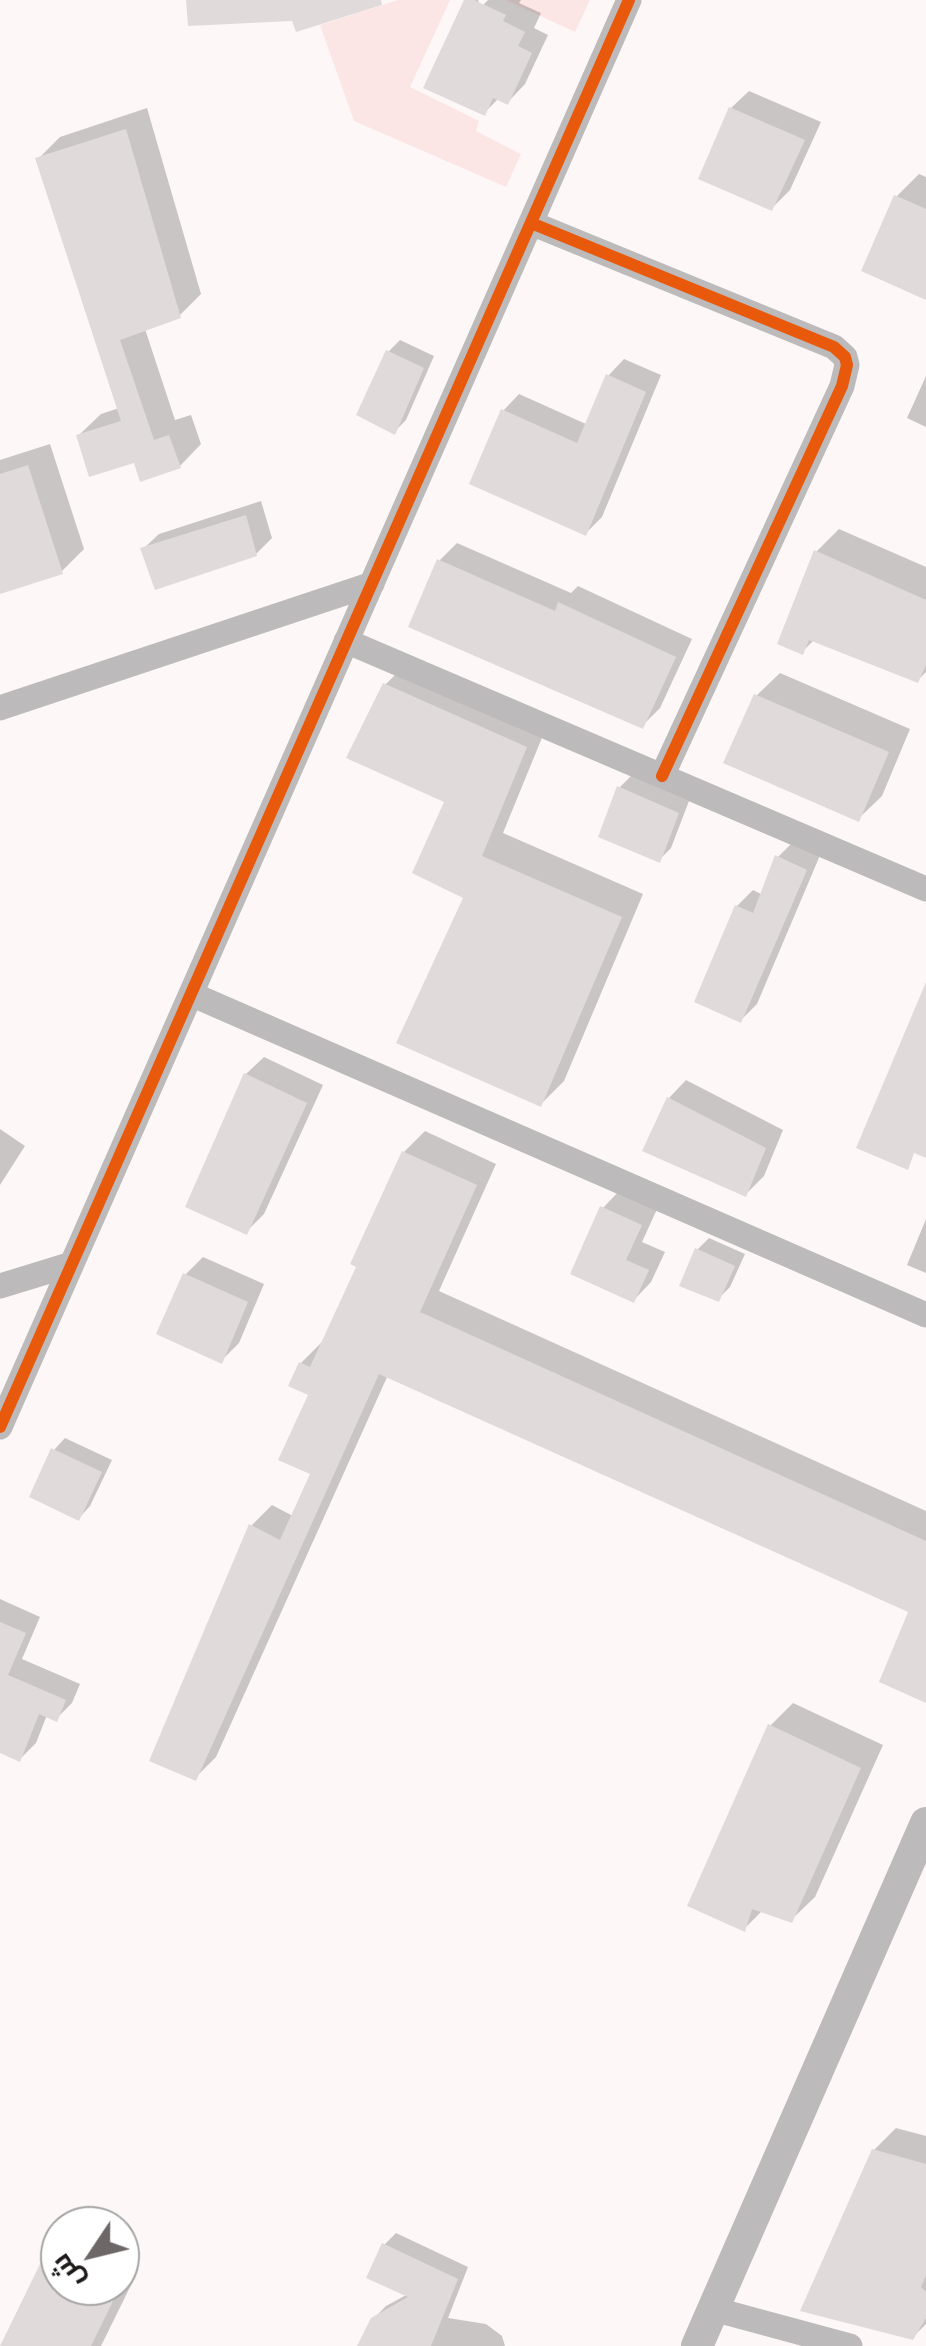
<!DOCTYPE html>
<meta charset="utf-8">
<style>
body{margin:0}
#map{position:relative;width:926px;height:2346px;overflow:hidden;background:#fdf7f7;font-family:"Source Serif 4",Cairo,serif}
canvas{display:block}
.north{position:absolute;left:40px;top:2206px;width:100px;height:100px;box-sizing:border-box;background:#fff;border:2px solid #a5a3a3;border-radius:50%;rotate:235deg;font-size:28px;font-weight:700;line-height:40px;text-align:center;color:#1f1a1a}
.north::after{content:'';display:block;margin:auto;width:35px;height:45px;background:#6d6767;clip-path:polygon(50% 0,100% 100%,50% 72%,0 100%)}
</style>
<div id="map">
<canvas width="926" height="2346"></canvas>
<div class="north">ش</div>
</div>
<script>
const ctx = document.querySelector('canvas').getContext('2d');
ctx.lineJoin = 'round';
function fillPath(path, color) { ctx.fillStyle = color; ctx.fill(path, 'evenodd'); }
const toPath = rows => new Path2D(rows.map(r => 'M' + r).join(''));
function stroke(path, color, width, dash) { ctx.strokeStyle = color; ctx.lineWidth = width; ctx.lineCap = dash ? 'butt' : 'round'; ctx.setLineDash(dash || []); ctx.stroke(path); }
const green = toPath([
 [398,0,450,0,410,87,479,121,476,131,521,154,506,187,354,121,320,25],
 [506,0,590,0,575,32]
]);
const shadow = toPath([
 [475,0,478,0,481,7,488,0,521,0,519,3,541,13,534,28,548,35,525,84,508,102,499,98,484,113,461,14],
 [749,91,821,122,790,190,772,208,731,108],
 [147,108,201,294,179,316,145,329,175,420,191,415,201,444,180,466,136,460,79,435,101,414,119,408,38,159,60,137],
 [919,174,926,177,926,297,896,197],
 [400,340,434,356,406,420,394,432,388,352],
 [624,359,661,375,602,517,585,534,503,411,519,394,586,424,608,376],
 [926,376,926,427,907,418],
 [50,444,84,549,61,572,0,592,0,460],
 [261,501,272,538,256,554,143,549,159,534],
 [839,529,926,567,926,672,918,680,815,639,802,652,816,552],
 [457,543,571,593,578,586,692,639,660,708,642,726,439,561],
 [408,662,548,723,503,833,643,894,564,1081,541,1104,466,897,447,800,385,685],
 [780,673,910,729,882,796,858,819,756,696],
 [631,776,689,801,671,848,659,860,619,788],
 [794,841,821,853,757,1004,741,1020,737,906,753,890,763,895,778,857],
 [264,1057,323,1085,264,1214,246,1232,246,1074],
 [686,1080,783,1130,764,1176,746,1194,669,1098],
 [0,1129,25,1146,0,1185],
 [425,1131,496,1164,439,1291,926,1511,926,1695,912,1611,388,1375,216,1757,195,1778,251,1526,272,1505,293,1516,314,1473,311,1394,301,1363,322,1342,359,1266,404,1152],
 [620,1190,658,1207,642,1242,665,1252,651,1282,634,1300,603,1208],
 [926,1219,926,1273,907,1265],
 [709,1238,745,1254,730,1287,718,1299,697,1250],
 [203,1257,264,1284,239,1343,221,1361,185,1275],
 [65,1438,112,1460,90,1506,79,1518,54,1450],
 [0,1599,40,1617,22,1659,80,1684,72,1703,56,1719,47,1715,36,1743,20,1759,0,1750],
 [793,1703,883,1745,815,1897,791,1920,763,1910,744,1929,770,1726],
 [896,2128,926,2136,926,2324,912,2338,874,2150],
 [396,2233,468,2267,448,2318,486,2324,502,2336,505,2346,363,2346,366,2328,373,2319,386,2306,408,2294,384,2245],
 [60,2247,60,2286,120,2286,120,2267,136,2275,101,2346,3,2346,43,2264]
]);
const building = toPath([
 [186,0,381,0,382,5,296,32,292,21,188,26],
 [464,0,474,0,506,15,503,21,525,32,518,46,532,53,508,105,493,98,485,116,423,88],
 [729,107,805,140,772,211,698,179],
 [126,129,181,318,120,340,154,440,169,435,181,468,140,482,134,463,89,477,76,435,121,421,35,158],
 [894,195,926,209,926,300,861,271],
 [386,350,424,368,395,435,356,415],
 [606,374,646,392,586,536,469,484,501,409,577,443],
 [28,465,63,574,0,594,0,474],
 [246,515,257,556,155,590,140,548],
 [814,550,926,600,926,665,918,683,809,640,803,655,777,644],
 [437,559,555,611,558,602,676,657,643,729,408,627],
 [383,683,527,747,482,856,622,917,541,1107,396,1043,463,898,412,873,444,802,346,758],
 [754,694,889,752,859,822,723,763],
 [617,786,679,813,660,863,598,837],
 [775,855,807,870,741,1023,694,1002,735,905,753,913],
 [926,982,926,1158,914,1153,908,1170,856,1148],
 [244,1073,307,1103,247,1235,185,1207],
 [667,1097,766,1148,746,1197,642,1151],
 [402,1151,477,1185,420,1312,926,1541,926,1703,879,1682,908,1612,379,1374,196,1781,149,1761,249,1524,280,1540,310,1474,278,1460,308,1395,288,1386,299,1362,310,1367,356,1267,350,1264],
 [600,1206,642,1225,626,1260,649,1270,634,1303,570,1274],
 [695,1248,735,1266,719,1302,679,1286],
 [183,1273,248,1302,222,1364,156,1334],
 [51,1448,102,1472,79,1521,29,1497],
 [0,1622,26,1633,8,1675,66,1700,57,1722,39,1714,20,1762,0,1753],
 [768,1724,861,1768,792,1923,752,1909,745,1932,687,1906],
 [872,2149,926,2164,926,2275,921,2287,926,2292,926,2318,913,2340,800,2311],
 [382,2243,458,2279,431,2346,357,2346,371,2318,408,2297,366,2278],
 [41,2262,60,2272,60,2286,89,2286,114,2299,91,2346,0,2346]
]);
const minor = toPath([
 [531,223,834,347,845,357,847,365,842,386,662,776],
 [346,641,926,889],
 [0,708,372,584],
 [191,994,926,1315],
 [0,1286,72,1264],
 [0,1427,629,0],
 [713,2309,850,2346]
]);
const tertiary = toPath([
 [697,2346,926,1823]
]);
const cycleway = toPath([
 [531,223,834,347,845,357,847,365,842,386,662,776],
 [0,1427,629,0]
]);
fillPath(green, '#fbe6e5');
fillPath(shadow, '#0003');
fillPath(building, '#e0dbda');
stroke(minor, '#bcbaba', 25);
stroke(tertiary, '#bcbaba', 32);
stroke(cycleway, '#e8590c', 12);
</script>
